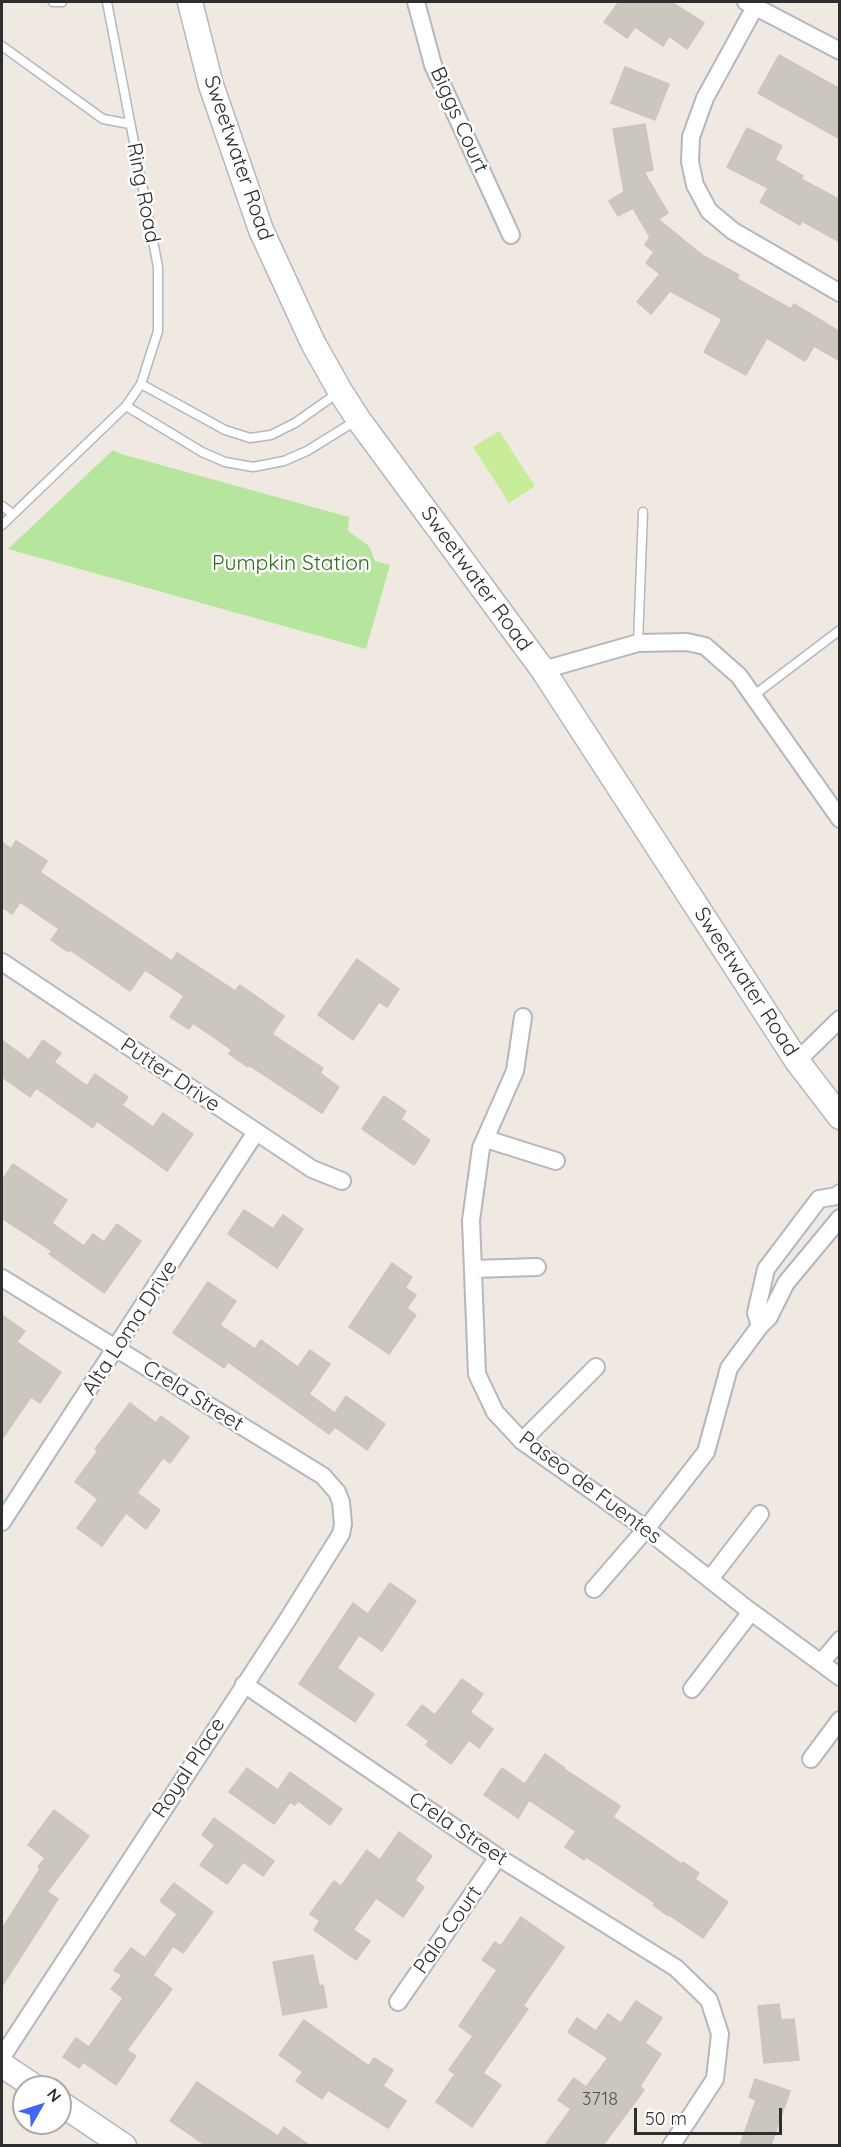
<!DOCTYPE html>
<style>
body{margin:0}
#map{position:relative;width:841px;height:2147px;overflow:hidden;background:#efe9e1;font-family:Quicksand,sans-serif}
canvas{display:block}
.frame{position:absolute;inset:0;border:3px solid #2e2e2e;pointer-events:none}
.north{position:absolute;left:12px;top:2075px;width:60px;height:60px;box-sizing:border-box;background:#fff;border:2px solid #ababab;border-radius:50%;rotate:51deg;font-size:16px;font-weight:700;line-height:24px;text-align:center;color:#2e2e2e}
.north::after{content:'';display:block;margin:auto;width:21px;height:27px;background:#4264fb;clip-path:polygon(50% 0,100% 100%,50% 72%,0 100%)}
.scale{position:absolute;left:634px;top:2108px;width:148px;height:27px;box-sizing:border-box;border:3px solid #2e2e2e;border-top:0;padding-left:8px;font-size:18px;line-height:21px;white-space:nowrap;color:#2e2e2e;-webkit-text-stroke:4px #fff;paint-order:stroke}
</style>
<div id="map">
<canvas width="841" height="2147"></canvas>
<div class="frame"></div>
<div class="north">N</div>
<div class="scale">50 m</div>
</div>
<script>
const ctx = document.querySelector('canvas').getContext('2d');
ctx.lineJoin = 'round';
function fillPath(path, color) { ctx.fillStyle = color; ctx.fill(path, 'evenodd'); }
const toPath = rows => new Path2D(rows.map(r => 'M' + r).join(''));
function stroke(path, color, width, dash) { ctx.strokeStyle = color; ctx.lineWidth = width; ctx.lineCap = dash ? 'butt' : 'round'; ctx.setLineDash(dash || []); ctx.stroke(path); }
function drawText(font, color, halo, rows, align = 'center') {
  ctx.font = font + ' Quicksand,sans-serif'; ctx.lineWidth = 5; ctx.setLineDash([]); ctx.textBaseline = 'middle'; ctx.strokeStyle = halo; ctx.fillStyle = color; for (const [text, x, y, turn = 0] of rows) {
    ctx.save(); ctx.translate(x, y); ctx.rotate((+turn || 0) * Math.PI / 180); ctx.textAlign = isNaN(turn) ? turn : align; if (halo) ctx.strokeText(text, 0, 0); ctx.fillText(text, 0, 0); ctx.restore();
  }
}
const green = toPath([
 [113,450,121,454,349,517,348,531,369,546,375,561,390,565,366,649,8,549]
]);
const pitch = toPath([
 [499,431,535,486,509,503,473,447]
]);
const building = toPath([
 [619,2,671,2,704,23,687,49,669,36,663,46,635,27,627,38,604,22,619,2],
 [779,55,840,89,840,139,758,93,779,55],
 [625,67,669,84,655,120,611,103,625,67],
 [645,124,653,170,644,172,668,213,658,219,702,255,739,275,737,279,791,309,794,304,840,332,840,361,814,346,805,361,767,338,746,375,704,352,722,319,670,291,651,314,637,302,660,274,646,263,654,252,645,245,650,237,633,208,618,216,609,201,624,192,613,129,645,124],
 [747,128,782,146,775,160,803,176,801,179,840,200,840,242,802,221,800,225,760,202,768,188,727,167,747,128],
 [16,841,47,861,40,872,172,961,177,953,235,991,240,985,284,1016,272,1034,323,1068,320,1073,339,1087,322,1113,249,1065,248,1067,229,1054,232,1050,193,1023,189,1029,170,1017,184,996,145,970,130,991,70,950,68,952,51,940,59,929,20,902,12,914,2,907,2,842,11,849,16,841],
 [357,959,399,989,387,1007,379,1002,353,1040,318,1015,357,959],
 [2,1040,29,1060,43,1040,61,1053,54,1062,87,1086,95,1074,128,1097,122,1105,153,1127,163,1113,193,1134,167,1171,97,1121,93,1128,36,1088,30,1097,2,1077,2,1040],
 [384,1096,406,1111,401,1119,430,1140,414,1165,362,1129,384,1096],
 [13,1164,67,1200,52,1223,84,1246,93,1234,104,1242,117,1224,141,1241,104,1293,49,1254,52,1251,2,1218,2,1181,13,1164],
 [244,1210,273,1229,283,1215,303,1229,277,1268,228,1234,244,1210],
 [392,1263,412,1277,405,1288,416,1295,407,1308,416,1315,389,1354,349,1327,392,1263],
 [208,1282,236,1301,220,1325,255,1349,261,1340,298,1367,310,1350,330,1364,309,1394,335,1413,346,1396,385,1424,367,1450,335,1427,329,1434,228,1362,224,1368,173,1333,208,1282],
 [2,1315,25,1331,17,1342,61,1372,40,1403,31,1397,2,1439,2,1315],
 [130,1403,156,1423,161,1416,189,1437,170,1463,163,1458,137,1493,160,1510,146,1529,126,1513,102,1546,77,1528,98,1499,75,1482,98,1451,95,1449,130,1403],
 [390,1583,416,1601,382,1651,359,1635,337,1668,374,1694,355,1722,299,1684,353,1603,368,1614,390,1583],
 [462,1679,483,1694,470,1712,493,1729,479,1748,469,1740,451,1764,426,1745,429,1741,407,1725,422,1705,435,1715,462,1679],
 [545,1754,565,1768,564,1769,620,1806,613,1817,682,1864,683,1862,699,1873,695,1879,728,1902,703,1938,669,1915,668,1916,653,1905,655,1903,586,1857,584,1860,565,1847,576,1831,529,1800,518,1818,484,1795,502,1768,525,1784,545,1754],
 [247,1768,278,1790,290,1772,342,1809,330,1825,298,1801,295,1805,290,1802,274,1824,229,1792,247,1768],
 [54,1810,89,1836,47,1892,58,1899,2,1986,2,1929,40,1869,38,1867,45,1858,28,1845,54,1810],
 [214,1818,274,1861,263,1876,243,1862,227,1884,200,1865,215,1845,202,1835,214,1818],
 [399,1832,432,1856,415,1880,424,1887,403,1917,376,1898,353,1930,370,1941,356,1960,314,1930,320,1921,310,1914,334,1881,341,1886,367,1850,380,1860,399,1832],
 [174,1883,213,1912,183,1953,173,1946,153,1975,172,1989,127,2050,136,2056,116,2085,83,2062,79,2068,63,2057,76,2038,89,2047,123,1998,111,1989,122,1975,114,1970,131,1948,145,1958,177,1914,160,1901,174,1883],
 [521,1917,564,1947,523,2006,528,2009,483,2073,501,2085,472,2127,436,2102,455,2074,449,2070,473,2036,459,2026,497,1970,482,1960,495,1942,501,1946,521,1917],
 [313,1955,319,1986,323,1985,327,2007,283,2015,273,1962,313,1955],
 [636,2001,662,2018,645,2043,661,2054,640,2086,644,2090,603,2145,545,2145,571,2109,558,2100,574,2078,586,2087,608,2058,568,2032,577,2018,596,2031,608,2014,621,2023,636,2001],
 [779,2004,781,2020,794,2019,799,2060,764,2063,758,2006,779,2004],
 [304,2020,369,2066,374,2058,393,2070,383,2086,406,2101,388,2128,328,2090,322,2099,296,2081,303,2072,279,2055,304,2020],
 [755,2079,790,2091,771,2145,740,2145,756,2100,749,2097,755,2079],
 [197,2082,278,2136,284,2127,309,2145,205,2145,170,2121,197,2082]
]);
const lane = toPath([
 [53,2,62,2],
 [2,46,103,119,130,124],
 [141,384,225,430,250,438,271,435,295,423,339,392],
 [126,406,202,452,225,462,253,467,284,461,307,451,357,420],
 [2,506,13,514],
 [2,525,126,406,141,384,158,331,158,267,107,2],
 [638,643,643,512],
 [753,696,840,630]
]);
const street = toPath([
 [416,2,433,65,511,235],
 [746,2,840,51],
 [755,7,705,98,691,137,690,162,695,185,709,211,733,231,840,293],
 [543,670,638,643,687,642,705,646,739,676,840,819],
 [2,962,312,1169,342,1181],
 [523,1017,515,1071,481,1148,471,1220,477,1374,495,1412,522,1441,646,1529,746,1608,840,1677],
 [797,1061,840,1019],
 [486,1139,556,1161],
 [473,1269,537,1267],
 [2,1278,323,1476,337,1492,341,1502,343,1524,341,1534,286,1622,2,2057],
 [760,1326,756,1313,766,1269,819,1199,837,1196,840,1193],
 [522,1441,596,1367],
 [2,1522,256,1132],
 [710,1579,760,1514],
 [594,1589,646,1529,706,1452,729,1368,760,1326,769,1317,786,1283,840,1218],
 [821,1663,840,1640],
 [244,1684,498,1857,676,1968,709,2000,720,2034,715,2079,671,2146],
 [692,1689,751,1612],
 [811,1759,840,1720],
 [398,2002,498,1857]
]);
const secondary = toPath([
 [190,2,211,85,261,230,313,343,340,391,358,419,543,670,797,1061,840,1117],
 [2,2065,35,2087],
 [60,2103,124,2146]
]);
const numberNames = [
 ["3718",600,2100]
];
const streetNames = [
 ["Biggs Court",459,120,66],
 ["Sweetwater Road",238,158,71],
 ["Ring Road",143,193,79],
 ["Sweetwater Road",476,579,54],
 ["Sweetwater Road",746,982,57],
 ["Putter Drive",170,1075,34],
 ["Alta Loma Drive",130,1328,-57],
 ["Crela Street",193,1396,32],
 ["Paseo de Fuentes",590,1488,37],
 ["Royal Place",189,1768,-57],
 ["Crela Street",458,1829,34],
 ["Palo Court",448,1930,-55]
];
const parkNames = [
 ["Pumpkin Station",291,564]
];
fillPath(green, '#b6e59e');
fillPath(pitch, '#c9ec9a');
fillPath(building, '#cbc7bf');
stroke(building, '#cbc5ba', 1.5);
stroke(lane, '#b4b7c1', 11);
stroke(street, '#b4b7c1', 20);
stroke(secondary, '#b4b7c1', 27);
stroke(lane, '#fff', 8);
stroke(street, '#fff', 16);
stroke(secondary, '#fff', 24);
drawText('18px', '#555452', null, numberNames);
drawText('21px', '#2e2e2e', '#fff', streetNames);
drawText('21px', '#2c6e1b', '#fff', parkNames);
</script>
